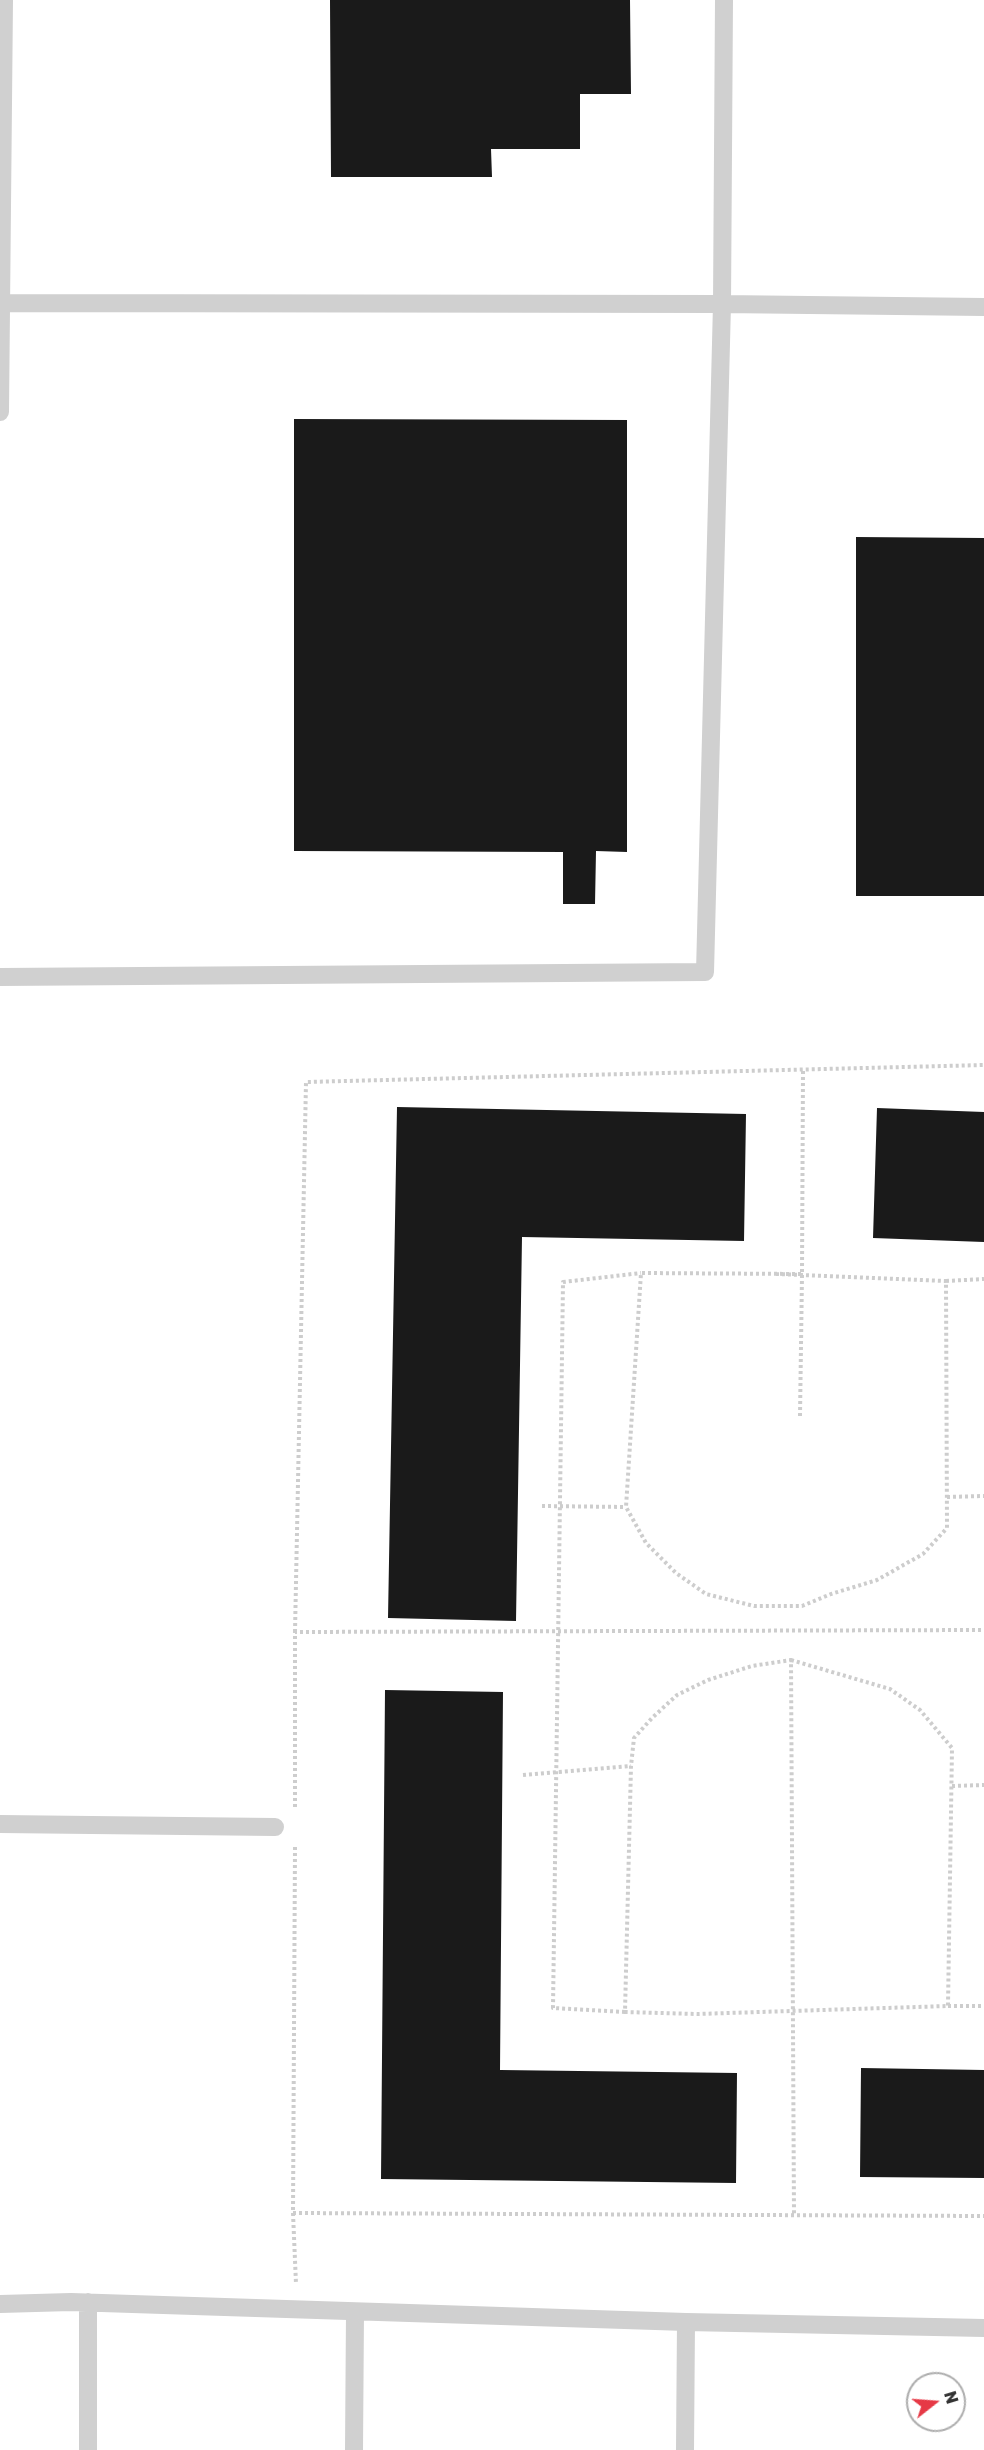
<!DOCTYPE html>
<style>
body{margin:0}
#map{position:relative;width:984px;height:2450px;overflow:hidden;background:#fff;font-family:"Golos Text",sans-serif}
canvas{display:block}
.north{position:absolute;left:906px;top:2372px;width:60px;height:60px;box-sizing:border-box;background:#fff;border:2px solid #adadad;border-radius:50%;rotate:73deg;font-size:16px;font-weight:700;line-height:24px;text-align:center;color:#333}
.north::after{content:'';display:block;margin:auto;width:21px;height:27px;background:#e63946;clip-path:polygon(50% 0,100% 100%,50% 72%,0 100%)}
</style>
<div id="map">
<canvas width="984" height="2450"></canvas>
<div class="north">N</div>
</div>
<script>
const ctx = document.querySelector('canvas').getContext('2d');
ctx.lineJoin = 'round';
function fillPath(path, color) { ctx.fillStyle = color; ctx.fill(path, 'evenodd'); }
const toPath = rows => new Path2D(rows.map(r => 'M' + r).join(''));
function stroke(path, color, width, dash) { ctx.strokeStyle = color; ctx.lineWidth = width; ctx.lineCap = dash ? 'butt' : 'round'; ctx.setLineDash(dash || []); ctx.stroke(path); }
const building = toPath([
 [330,0,630,0,631,94,580,94,580,149,491,149,492,177,331,177],
 [294,419,627,420,627,852,596,851,595,904,563,904,563,852,294,851],
 [856,537,984,538,984,896,856,896],
 [397,1107,746,1114,744,1241,522,1237,516,1621,388,1618],
 [877,1108,984,1112,984,1242,873,1238],
 [385,1690,503,1692,500,2070,737,2073,736,2183,381,2179],
 [861,2068,984,2070,984,2178,860,2177]
]);
const path = toPath([
 [776,1274,946,1281,947,1528,923,1554,877,1580,831,1594,802,1606,754,1606,706,1594,676,1573,646,1543,626,1507,641,1273,802,1274,803,1070],
 [946,1281,984,1279],
 [800,1416,802,1275],
 [947,1497,984,1496],
 [542,1506,626,1507],
 [295,1632,306,1082,984,1065],
 [791,1660,890,1689,920,1710,952,1748,948,2006,697,2014,625,2012,631,1766,634,1738,652,1718,677,1695,708,1680,752,1666,791,1660,794,2215],
 [523,1775,631,1766],
 [952,1786,984,1785],
 [295,1807,295,1632,984,1630],
 [295,1847,293,2213,296,2284],
 [948,2006,984,2006],
 [625,2012,553,2008,563,1282,641,1273],
 [293,2213,984,2216]
]);
const lane = toPath([
 [1,303,722,304,984,307],
 [0,412,4,0],
 [0,977,705,972,722,304,724,0],
 [0,1824,275,1827],
 [88,2302,88,2450],
 [0,2304,71,2302,686,2322,984,2328],
 [354,2450,355,2312],
 [685,2450,686,2322]
]);
fillPath(building, '#1a1a1a');
stroke(path, '#cdcdcd', 4, [3, 3]);
stroke(lane, '#d0d0d0', 18);
</script>
